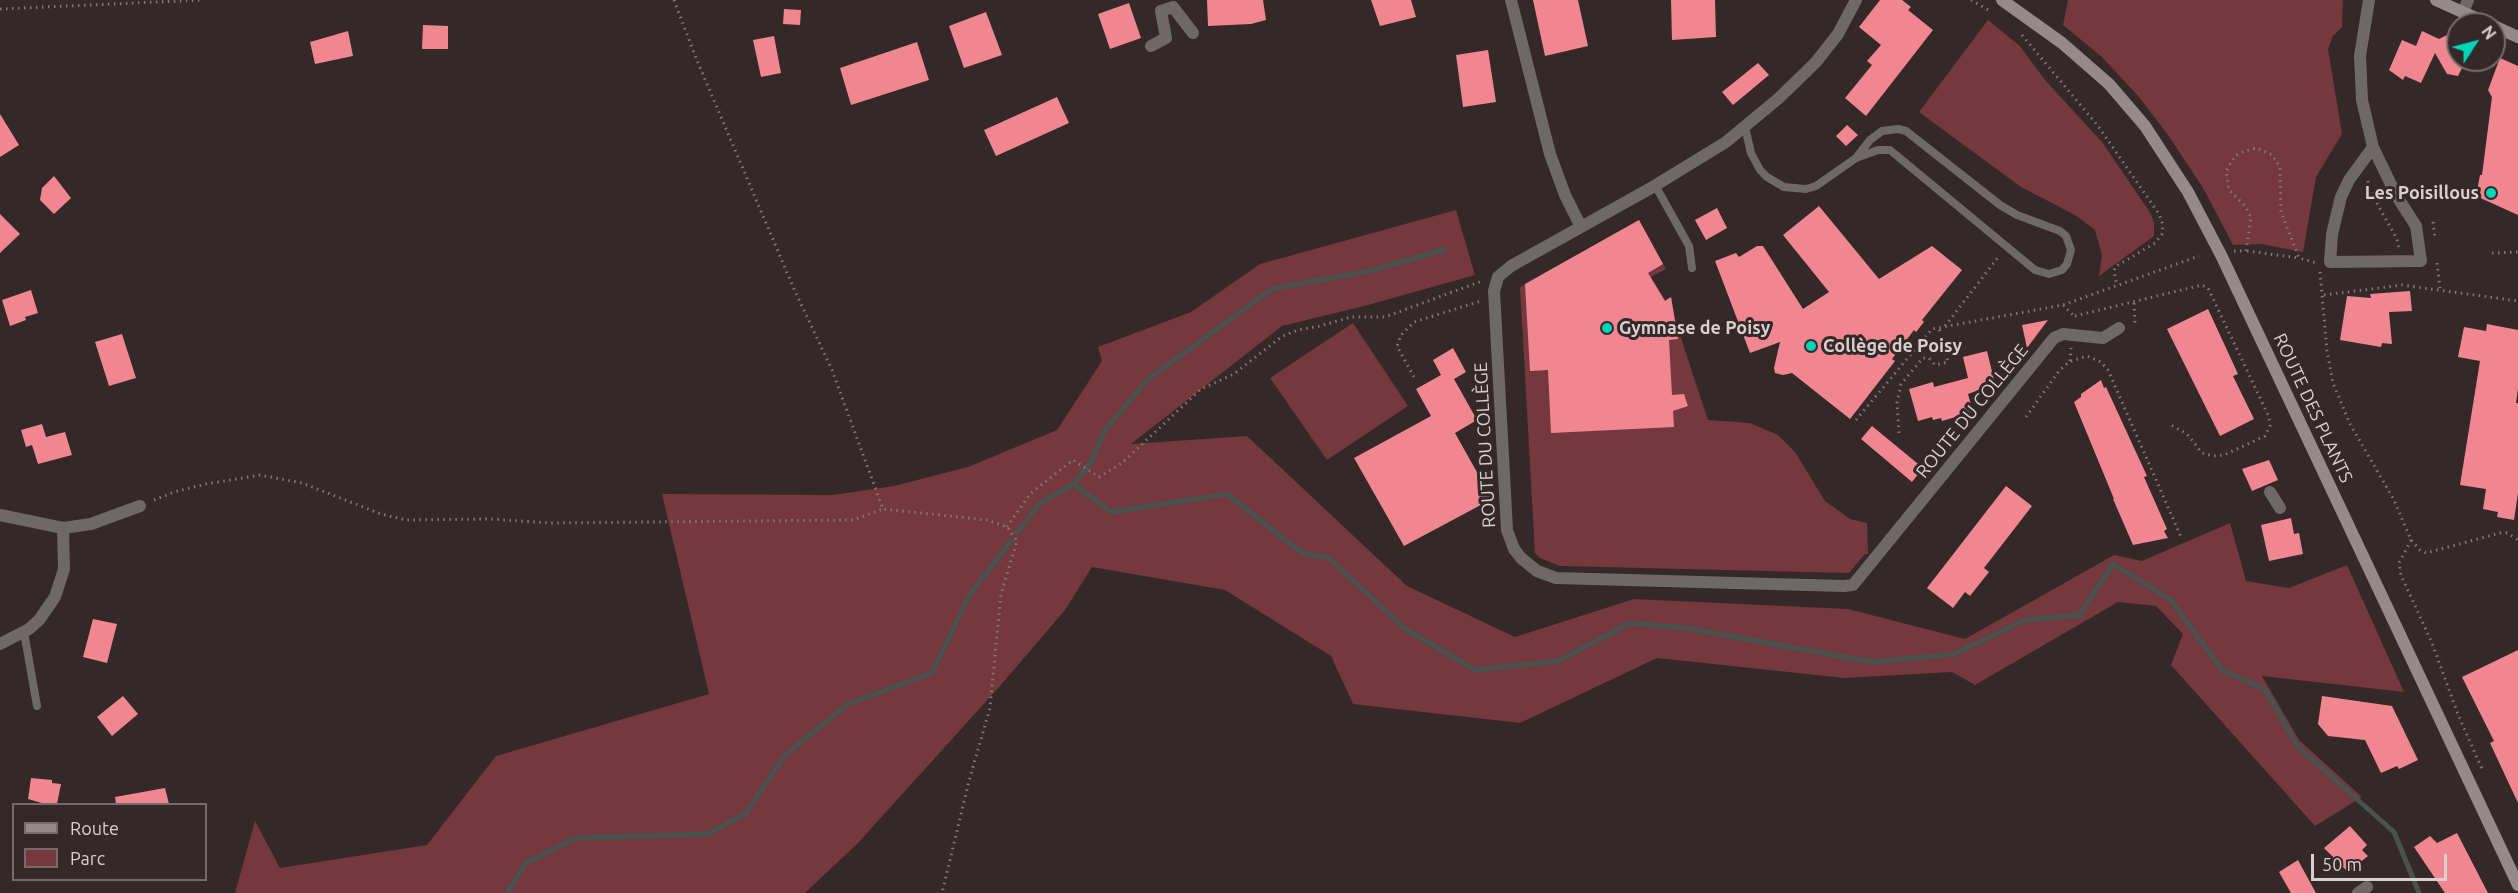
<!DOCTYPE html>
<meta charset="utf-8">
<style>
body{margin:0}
#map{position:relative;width:2518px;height:893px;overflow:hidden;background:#342828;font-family:Ubuntu,sans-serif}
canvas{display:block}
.legend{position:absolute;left:12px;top:803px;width:195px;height:78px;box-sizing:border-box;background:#342828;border:2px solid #766b6b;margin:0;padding:8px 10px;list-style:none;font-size:18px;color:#d8d0d0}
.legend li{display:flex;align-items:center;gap:12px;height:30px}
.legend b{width:30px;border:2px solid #766b6b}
.north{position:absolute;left:2446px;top:12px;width:60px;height:60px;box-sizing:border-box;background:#342828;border:2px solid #766b6b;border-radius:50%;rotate:54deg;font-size:16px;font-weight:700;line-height:24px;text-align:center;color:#d8d0d0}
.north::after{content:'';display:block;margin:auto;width:21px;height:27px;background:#00d5b7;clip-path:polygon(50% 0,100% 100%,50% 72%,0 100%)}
.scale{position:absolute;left:2311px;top:854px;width:136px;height:27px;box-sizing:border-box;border:3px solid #d8d0d0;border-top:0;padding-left:8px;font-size:18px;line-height:21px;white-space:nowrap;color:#d8d0d0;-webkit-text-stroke:4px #342828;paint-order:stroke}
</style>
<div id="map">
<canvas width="2518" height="893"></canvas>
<ul class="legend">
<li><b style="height:8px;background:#948a8a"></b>Route</li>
<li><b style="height:16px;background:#74383d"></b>Parc</li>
</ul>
<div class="north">N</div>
<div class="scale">50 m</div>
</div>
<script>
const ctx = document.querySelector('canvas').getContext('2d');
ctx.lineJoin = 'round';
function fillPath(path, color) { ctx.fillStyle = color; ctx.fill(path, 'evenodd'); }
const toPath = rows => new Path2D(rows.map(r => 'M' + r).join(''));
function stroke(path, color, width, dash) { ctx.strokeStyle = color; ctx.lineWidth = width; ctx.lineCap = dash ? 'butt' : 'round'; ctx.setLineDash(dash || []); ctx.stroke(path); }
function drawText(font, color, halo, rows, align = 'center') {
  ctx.font = font + ' Ubuntu,sans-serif'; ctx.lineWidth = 6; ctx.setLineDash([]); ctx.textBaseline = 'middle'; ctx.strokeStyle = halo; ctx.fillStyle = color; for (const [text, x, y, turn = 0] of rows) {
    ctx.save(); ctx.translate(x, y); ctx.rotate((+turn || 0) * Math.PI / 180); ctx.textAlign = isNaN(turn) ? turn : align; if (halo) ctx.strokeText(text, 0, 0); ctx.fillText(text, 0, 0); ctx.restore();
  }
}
const green = toPath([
 [2068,0,2343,0,2342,27,2333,36,2328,49,2342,134,2316,177,2303,252,2261,244,2233,245,2203,188,2168,135,2139,97,2102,57,2063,25],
 [1988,20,2020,46,2045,80,2102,142,2151,214,2154,223,2154,236,2099,276,2102,255,2095,230,2075,215,2021,187,1919,112],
 [1456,210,1475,275,1368,305,1282,326,1131,444,1247,436,1407,586,1515,637,1634,599,1848,609,1965,639,2114,555,2142,561,2230,523,2246,581,2289,588,2347,565,2404,692,2262,676,2299,740,2362,797,2315,826,2171,665,2183,634,2156,606,2118,602,1975,685,1952,672,1844,678,1657,658,1520,723,1353,704,1331,656,1225,590,1092,567,1065,610,1000,686,858,843,805,893,235,893,255,821,280,868,427,845,496,756,709,694,662,494,833,495,894,486,968,467,1057,430,1102,361,1098,347,1191,312,1260,264],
 [1639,220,1666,269,1651,277,1665,300,1671,297,1676,323,1708,420,1750,423,1778,435,1795,452,1825,501,1850,519,1867,523,1868,554,1865,554,1849,573,1560,566,1540,558,1535,553,1520,287],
 [1353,323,1408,406,1327,460,1270,378]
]);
const stream = toPath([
 [1074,484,1111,512,1227,494,1302,553,1329,558,1404,628,1475,670,1558,661,1630,623,1686,628,1872,662,1954,654,2025,620,2079,615,2113,564,2171,600,2222,670,2265,689,2297,746,2394,832,2419,893],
 [1017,533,1039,504,1074,484,1091,462,1105,430,1147,380,1272,289,1369,271,1444,250],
 [507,893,526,863,575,838,708,834,746,813,785,755,848,704,932,673,970,594,1011,541]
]);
const building = toPath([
 [1207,0,1263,0,1266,20,1251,24,1208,26],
 [1371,0,1411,0,1416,17,1380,26],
 [1533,0,1578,0,1588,46,1545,56],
 [1671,0,1715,0,1716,37,1672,40],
 [1880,0,1902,0,1911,7,1908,10,1933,30,1866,116,1845,98,1872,65,1867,61,1881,45,1859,27],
 [1129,3,1141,38,1110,49,1098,14],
 [784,9,801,10,800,25,783,24],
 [986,12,1002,55,964,68,949,26],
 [423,25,448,26,448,49,422,49],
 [348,31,353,56,315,64,310,42],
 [2422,31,2439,39,2447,35,2458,40,2458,60,2466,60,2458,76,2447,74,2435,53,2421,83,2405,76,2403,80,2389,70,2402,40,2416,46],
 [774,36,781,73,761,77,753,40],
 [917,42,929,80,851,105,840,68],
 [1488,50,1496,102,1463,107,1456,55],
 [2500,58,2518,66,2518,215,2476,196,2480,175,2482,175,2492,97,2488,90],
 [1758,63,1769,75,1733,105,1722,92],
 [1057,97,1069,123,996,156,984,130],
 [0,114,19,145,0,157],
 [1847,125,1858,135,1846,146,1836,136],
 [54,176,71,198,54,214,40,200,42,188],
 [1819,206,1879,279,1932,246,1962,270,1922,320,1924,322,1916,332,1914,330,1892,359,1895,361,1850,419,1792,373,1783,375,1775,373,1774,368,1780,342,1750,353,1715,261,1736,253,1739,257,1757,246,1763,246,1803,309,1829,292,1783,235],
 [1717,208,1727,228,1706,240,1695,220],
 [0,214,20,234,0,253],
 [1639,220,1663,264,1648,273,1665,301,1671,297,1678,339,1669,340,1672,395,1684,394,1688,406,1673,411,1674,427,1551,433,1548,370,1530,371,1525,284],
 [31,290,38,313,25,317,26,320,10,326,2,300],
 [2410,291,2412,311,2389,312,2392,344,2382,343,2381,347,2340,340,2347,296,2371,298,2370,294],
 [2208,309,2238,374,2233,376,2254,419,2220,436,2167,329],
 [2048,320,2027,348,2022,325],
 [2487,324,2518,330,2518,389,2516,403,2518,403,2518,493,2514,520,2497,517,2498,512,2483,509,2486,489,2460,485,2480,361,2458,357,2464,327,2486,331],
 [122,334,136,378,109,386,95,342],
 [1453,348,1466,372,1454,379,1477,420,1455,433,1492,499,1404,546,1354,458,1431,416,1416,389,1441,375,1433,360],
 [1987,351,1995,384,1968,394,1973,412,1942,421,1941,418,1933,420,1932,417,1918,421,1909,389,1933,382,1934,387,1968,378,1963,357],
 [2101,380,2104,388,2106,387,2147,476,2144,477,2167,529,2164,531,2168,538,2133,545,2113,499,2114,499,2074,402,2081,397,2081,394],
 [42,424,46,437,65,432,72,455,38,464,32,445,26,447,21,430],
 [1872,426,1923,468,1912,482,1861,439],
 [2269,460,2278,480,2252,491,2242,469],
 [2006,486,2032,506,1984,568,1989,572,1970,596,1965,592,1953,608,1927,588],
 [2291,518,2294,534,2299,533,2303,554,2269,561,2261,525],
 [93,619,117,624,107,663,83,657],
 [2518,650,2518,803,2490,743,2494,741,2462,677],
 [123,696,138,714,112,736,97,717],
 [2322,696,2392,706,2418,760,2399,769,2397,766,2381,773,2365,740,2328,736,2318,724],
 [31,778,52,780,52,783,61,784,57,804,45,804,28,799],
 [165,788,169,804,116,804,115,797],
 [2350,826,2367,845,2362,850,2368,856,2348,872,2324,848],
 [2457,833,2488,893,2445,893,2414,847,2430,836,2437,843],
 [2298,860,2305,873,2316,893,2291,893,2279,872]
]);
const path = toPath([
 [674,0,696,58,794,289,832,370,883,509,987,520,1007,527,1017,541,1001,594,990,708,969,781,942,893],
 [1971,0,1990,11],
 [0,9,202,0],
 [2022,35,2098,126,2159,214,2163,225,2162,234,2155,243,2115,267,2114,272,2117,285],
 [2368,181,2369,189,2397,239,2399,248],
 [2433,222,2435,238],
 [2234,251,2246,251,2251,217,2245,206,2229,190,2226,171,2235,156,2244,151,2257,148,2272,155,2280,167,2281,212,2299,258,2317,263],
 [2247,251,2299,258],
 [2492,253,2518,252],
 [2437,263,2440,288],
 [2320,272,2327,351,2333,383,2350,424,2394,500,2411,540,2420,550,2426,553,2500,533,2507,533,2518,540],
 [2324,295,2402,285,2518,301],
 [2134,303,2135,323],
 [2063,305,2074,316],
 [2075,316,2202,285,2208,288,2269,417,2270,426,2265,436,2224,455,2213,456,2202,453,2187,434,2171,425],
 [1945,326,1999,256],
 [2070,361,2071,348],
 [1414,377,1397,346,1401,335,1414,322,1481,301],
 [2026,417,2059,371,2069,362,2087,356,2101,362,2108,370,2181,537],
 [1856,420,1932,329,2063,305,2199,256],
 [1899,433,1897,403,1901,384,1923,358,1929,358,1935,365,1948,362,1939,328],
 [154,500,174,492,206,484,260,475,302,483,381,514,406,520,490,519,550,523,853,520,883,509],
 [1007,527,1030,494,1073,460,1099,477,1122,463,1201,389,1234,374,1281,337,1298,330,1320,326,1351,317,1385,317,1482,281],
 [2411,540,2399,563,2401,575,2432,643,2459,717,2483,771]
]);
const lane = toPath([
 [1745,127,1751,153,1760,170,1767,177,1784,187,1806,189,1816,186,1856,158,1878,150,1890,150,2035,270,2049,274,2062,270,2067,264,2071,250,2066,236,2060,231,2017,215,2000,205,1906,131,1898,129,1882,131,1870,140,1856,158],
 [1655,185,1689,246,1692,268],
 [24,632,37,706]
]);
const street = toPath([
 [1511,0,1550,154,1565,195,1581,227],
 [1856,0,1838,34,1816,62,1779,98,1726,142,1651,188,1511,266,1498,277,1494,291,1507,530,1514,549,1521,558,1537,571,1556,578,1844,586,1853,585,2054,338,2063,334,2103,338,2119,328],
 [2369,0,2360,56,2362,100,2373,147,2396,195,2416,226,2421,261,2330,262,2332,234,2341,197,2349,180,2373,147],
 [2463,12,2468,0],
 [1151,46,1166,38,1161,11,1173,7,1193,33],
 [2270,492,2280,508],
 [0,515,63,528,91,524,140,506],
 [0,644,29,629,39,620,55,597,64,569,63,528],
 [2358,893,2367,887]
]);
const secondary = toPath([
 [2002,0,2062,43,2109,84,2145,126,2188,192,2222,257,2518,885],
 [2436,0,2489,24],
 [2494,26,2518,37]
]);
const markers = [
 [2491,193,6,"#00d5b7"],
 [1607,328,6,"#00d5b7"],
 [1811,346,6,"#00d5b7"]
];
const poiNames = [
 ["Les Poisillous",2479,193,"right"],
 ["Gymnase de Poisy",1619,328],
 ["Collège de Poisy",1823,346]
];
const streetNames = [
 ["ROUTE DES PLANTS",2313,408,65],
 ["ROUTE DU COLLÈGE",1972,411,-51],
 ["ROUTE DU COLLÈGE",1485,445,-93]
];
fillPath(green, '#74383d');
stroke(stream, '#48524f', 5);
fillPath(building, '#f08790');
stroke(path, '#827878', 3, [1.5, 4.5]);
stroke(lane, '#6e6868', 8);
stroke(street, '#6e6868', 12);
stroke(secondary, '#948a8a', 12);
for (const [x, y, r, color] of markers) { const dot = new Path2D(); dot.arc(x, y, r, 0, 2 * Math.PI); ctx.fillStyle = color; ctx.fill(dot); stroke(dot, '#342828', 2); }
drawText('bold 18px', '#d8d0d0', '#342828', poiNames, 'left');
drawText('18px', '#d8d0d0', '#342828', streetNames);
</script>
